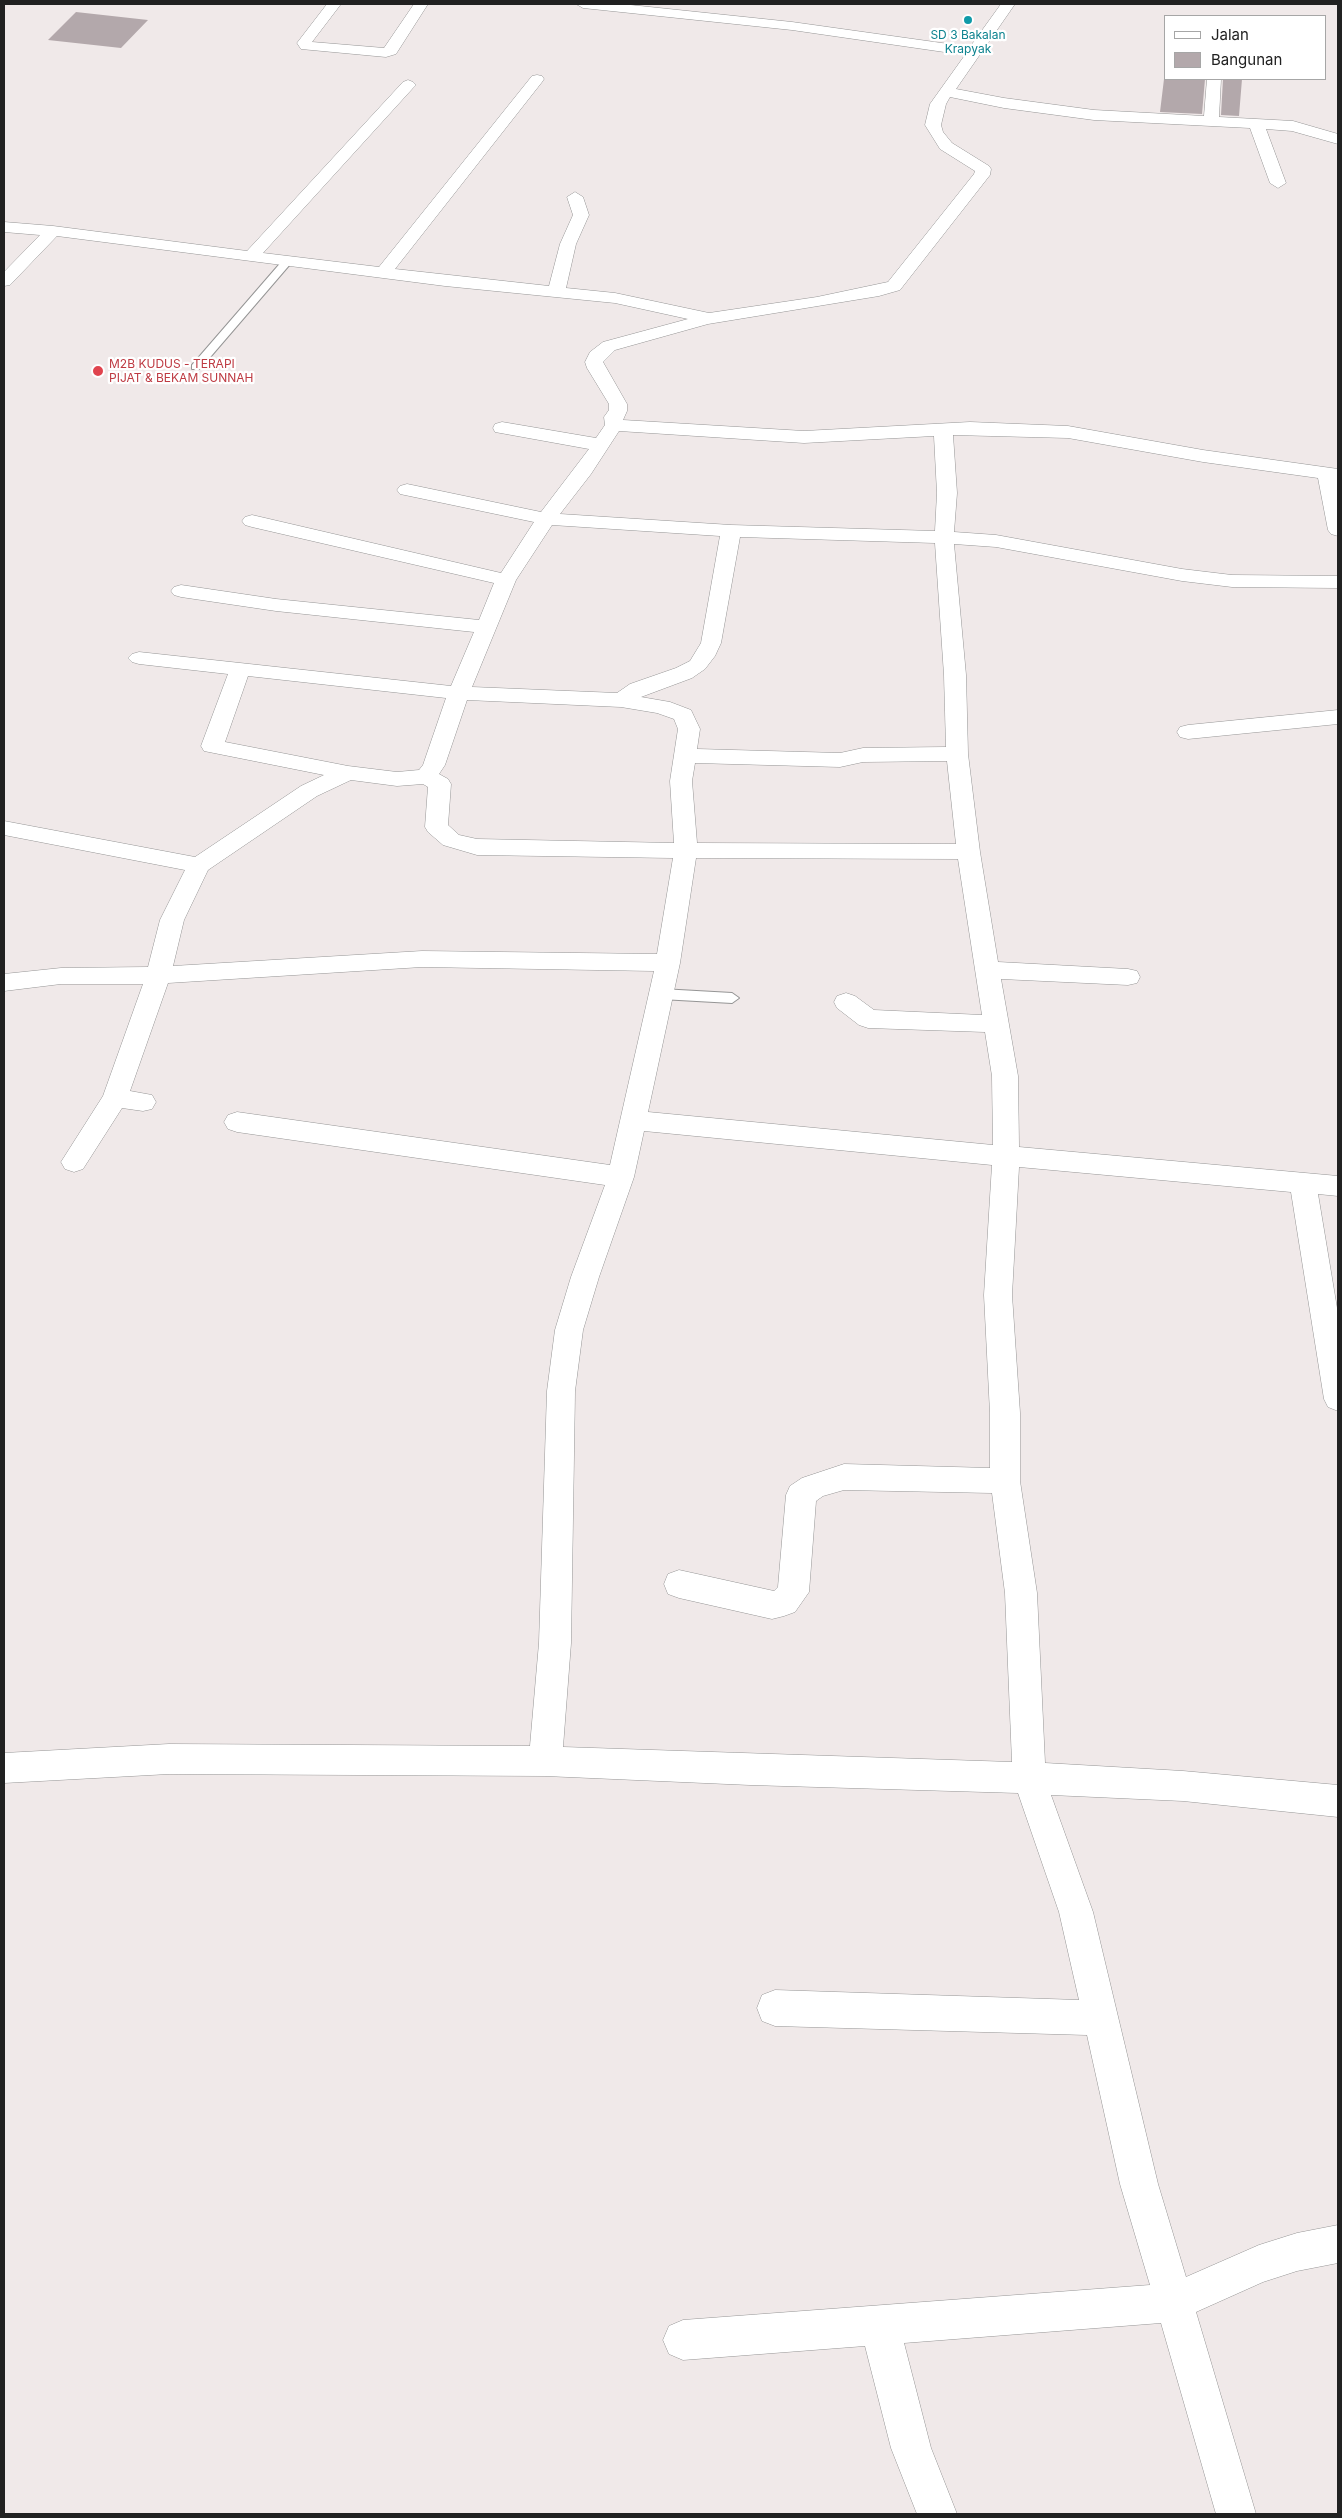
<!DOCTYPE html>
<style>
body{margin:0}
#map{position:relative;width:1342px;height:2518px;overflow:hidden;background:#f0e9e9;font-family:Inter,sans-serif}
canvas{display:block}
.frame{position:absolute;inset:0;border:5px solid #212121;pointer-events:none}
.legend{position:absolute;left:1164px;top:15px;width:162px;height:65px;box-sizing:border-box;background:#fff;border:1px solid #a6a6a6;margin:0;padding:6px 9px;list-style:none;font-size:15px;color:#212121}
.legend li{display:flex;align-items:center;gap:10px;height:25px}
.legend b{width:25px;border:1px solid #a6a6a6}
</style>
<div id="map">
<canvas width="1342" height="2518"></canvas>
<div class="frame"></div>
<ul class="legend">
<li><b style="height:6px;background:#fff"></b>Jalan</li>
<li><b style="height:14px;background:#b3a8ab"></b>Bangunan</li>
</ul>
</div>
<script>
const ctx = document.querySelector('canvas').getContext('2d');
ctx.lineJoin = 'round';
function fillPath(path, color) { ctx.fillStyle = color; ctx.fill(path, 'evenodd'); }
const toPath = rows => new Path2D(rows.map(r => 'M' + r).join(''));
function stroke(path, color, width, dash) { ctx.strokeStyle = color; ctx.lineWidth = width; ctx.lineCap = dash ? 'butt' : 'round'; ctx.setLineDash(dash || []); ctx.stroke(path); }
function drawText(font, color, halo, rows, align = 'center') {
  ctx.font = font + ' Inter,sans-serif'; ctx.lineWidth = 4.5; ctx.setLineDash([]); ctx.textBaseline = 'middle'; ctx.strokeStyle = halo; ctx.fillStyle = color; for (const [text, x, y, turn = 0] of rows) {
    ctx.save(); ctx.translate(x, y); ctx.rotate((+turn || 0) * Math.PI / 180); ctx.textAlign = isNaN(turn) ? turn : align; if (halo) ctx.strokeText(text, 0, 0); ctx.fillText(text, 0, 0); ctx.restore();
  }
}
const building = toPath([
 [76,12,148,20,121,48,48,40],
 [1164,79,1205,79,1202,114,1160,112],
 [1223,79,1242,79,1239,116,1221,115]
]);
const lane = toPath([
 [283,260,292,262,200,369,192,369,192,365,283,260],
 [661,989,732,993,739,998,732,1003,661,999,654,994,661,989]
]);
const street = toPath([
 [327,4,341,4,312,42,384,48,414,4,428,4,396,54,386,57,301,49,297,43,327,4],
 [576,4,621,4,792,22,970,47,1001,4,1015,4,956,89,1004,98,1094,110,1204,116,1207,79,1221,79,1219,117,1293,121,1338,134,1338,144,1292,131,1266,129,1286,183,1278,188,1270,183,1250,128,1094,120,1004,108,950,97,946,104,941,125,943,132,952,143,989,166,991,169,990,175,900,290,879,296,708,324,615,350,603,362,627,404,627,411,623,420,804,431,970,422,1068,426,1203,450,1338,469,1338,536,1331,534,1328,530,1318,478,1203,462,1068,438,953,435,957,493,954,532,996,535,1182,569,1232,575,1338,576,1338,588,1232,587,1182,581,996,547,954,544,966,675,968,754,980,852,998,962,1128,969,1137,971,1140,977,1137,983,1128,985,1001,979,1018,1076,1019,1147,1338,1176,1338,1196,1318,1194,1338,1314,1338,1411,1328,1407,1324,1399,1291,1192,1019,1167,1012,1295,1020,1413,1020,1481,1037,1593,1045,1763,1183,1771,1338,1785,1338,1817,1183,1801,1051,1795,1093,1912,1158,2184,1186,2277,1259,2245,1297,2233,1338,2225,1338,2263,1297,2271,1263,2282,1196,2312,1256,2514,1216,2514,1161,2323,904,2343,931,2448,957,2514,917,2514,891,2448,865,2346,683,2360,669,2354,663,2340,669,2326,683,2320,1150,2285,1120,2184,1087,2035,775,2026,762,2021,757,2008,762,1995,775,1990,1079,2000,1059,1912,1018,1793,750,1785,545,1776,169,1774,4,1783,4,1753,169,1744,530,1746,539,1643,547,1391,555,1330,571,1277,605,1185,237,1132,228,1129,224,1122,228,1115,237,1112,610,1165,654,971,422,967,168,983,130,1091,152,1095,156,1102,152,1109,143,1111,122,1108,83,1169,74,1172,65,1169,61,1162,103,1096,143,984,61,984,4,991,4,974,61,968,148,967,160,920,185,870,4,835,4,821,195,857,301,786,324,775,204,751,201,746,228,674,139,664,132,662,128,658,132,654,139,652,451,686,474,632,276,611,181,597,174,595,171,591,174,587,181,585,276,599,479,620,494,583,252,527,245,525,242,521,245,517,252,515,501,573,534,522,400,494,397,490,400,486,407,484,541,512,589,449,495,432,493,428,495,424,502,422,596,438,605,425,604,417,609,410,609,404,587,368,585,362,590,352,603,342,688,319,615,303,445,286,57,236,10,285,4,286,4,272,40,235,4,232,4,222,53,226,247,251,403,82,408,80,413,82,416,85,413,88,263,253,379,267,532,76,537,75,542,76,544,79,542,82,395,269,549,286,560,244,573,215,567,197,575,192,583,197,589,215,576,244,566,288,615,293,709,313,817,297,888,282,974,174,975,171,940,149,925,125,930,104,965,55,792,30,583,8,576,4],
 [619,431,804,443,934,436,937,493,935,531,731,525,560,514,591,474,619,431],
 [552,525,720,536,701,643,690,661,676,668,630,684,617,693,472,687,516,580,552,525],
 [740,537,935,543,944,675,946,747,863,748,840,753,697,749,700,729,691,710,670,702,641,697,692,678,705,669,715,656,721,643,740,537],
 [248,676,446,698,423,765,419,770,397,772,348,766,225,742,248,676],
 [467,700,621,707,657,713,674,719,678,729,670,781,674,843,477,839,459,835,448,825,451,784,448,779,439,774,445,765,467,700],
 [947,761,956,844,697,843,692,781,695,763,840,767,863,762,947,761],
 [351,780,397,786,423,784,428,787,425,827,428,832,443,845,477,855,673,858,657,954,422,951,173,966,184,920,208,870,317,796,351,780],
 [696,858,958,859,982,1015,874,1010,855,996,846,993,837,996,834,1002,837,1008,859,1025,868,1028,985,1032,992,1076,993,1145,648,1112,680,963,696,858],
 [644,1131,992,1165,984,1295,990,1413,990,1468,844,1464,802,1478,790,1486,786,1495,778,1587,774,1591,679,1570,668,1574,664,1584,668,1594,679,1598,772,1619,784,1616,795,1612,809,1592,816,1501,823,1496,844,1490,992,1493,1005,1593,1012,1762,563,1747,571,1643,575,1391,583,1330,599,1277,634,1177,644,1131],
 [1338,710,1338,724,1188,739,1180,737,1177,732,1180,727,1188,725,1338,710]
]);
const markers = [
 [968,20,5,"#0f9aa8"],
 [98,371,6,"#e0444e"]
];
const farCulturenames = [
 ["SD 3 Bakalan",968,35],
 ["Krapyak",968,49]
];
const farHealthnames = [
 ["M2B KUDUS - TERAPI",109,364],
 ["PIJAT & BEKAM SUNNAH",109,378]
];
fillPath(building, '#b3a8ab');
stroke(lane, '#959595', 2);
stroke(street, '#959595', 1);
fillPath(lane, '#fff');
fillPath(street, '#fff');
for (const [x, y, r, color] of markers) { const dot = new Path2D(); dot.arc(x, y, r, 0, 2 * Math.PI); ctx.fillStyle = color; ctx.fill(dot); stroke(dot, '#fff', 2); }
drawText('12px', '#0d838f', '#fff', farCulturenames);
drawText('12px', '#be3a42', '#fff', farHealthnames, 'left');
</script>
